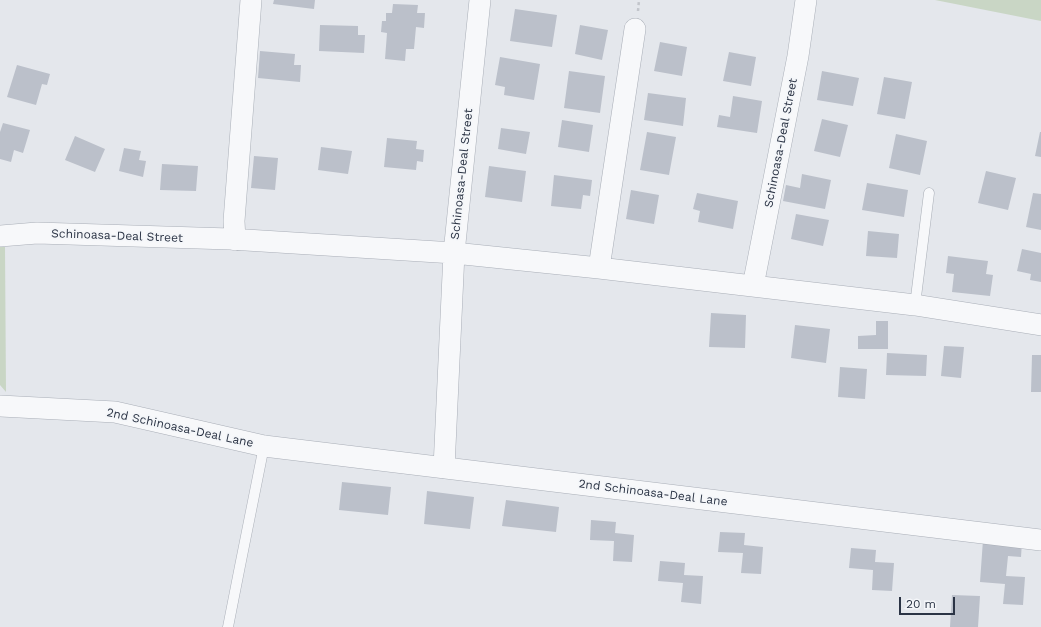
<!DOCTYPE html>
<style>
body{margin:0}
#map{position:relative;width:1041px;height:627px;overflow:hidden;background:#e4e7ec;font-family:"Work Sans",sans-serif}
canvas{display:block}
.scale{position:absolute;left:899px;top:597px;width:56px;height:18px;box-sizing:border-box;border:2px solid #2b3445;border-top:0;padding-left:5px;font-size:12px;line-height:14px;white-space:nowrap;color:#2b3445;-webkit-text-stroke:3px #f4f6f9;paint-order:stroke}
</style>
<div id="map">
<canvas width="1041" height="627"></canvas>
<div class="scale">20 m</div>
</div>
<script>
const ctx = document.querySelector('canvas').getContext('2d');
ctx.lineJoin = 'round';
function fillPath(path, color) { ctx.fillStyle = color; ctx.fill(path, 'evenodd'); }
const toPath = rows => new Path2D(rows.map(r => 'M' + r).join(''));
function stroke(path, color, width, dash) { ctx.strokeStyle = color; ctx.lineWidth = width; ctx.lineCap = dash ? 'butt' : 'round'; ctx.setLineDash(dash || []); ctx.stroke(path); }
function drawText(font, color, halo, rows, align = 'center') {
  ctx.font = font + ' "Work Sans",sans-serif'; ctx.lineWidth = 3.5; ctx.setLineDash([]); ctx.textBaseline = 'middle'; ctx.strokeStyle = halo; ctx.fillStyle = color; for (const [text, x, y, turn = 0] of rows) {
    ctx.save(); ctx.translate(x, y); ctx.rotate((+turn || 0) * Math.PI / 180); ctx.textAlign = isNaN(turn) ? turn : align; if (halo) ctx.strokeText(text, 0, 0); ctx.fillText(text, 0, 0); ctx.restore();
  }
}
const green = toPath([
 [935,0,1041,0,1041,21],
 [0,247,5,247,6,392,0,385]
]);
const building = toPath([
 [274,0,315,0,314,9,273,4],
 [393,4,418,5,417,13,425,13,424,28,416,27,414,49,406,49,405,61,385,59,387,33,381,32,382,21,386,21,386,13,392,13],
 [515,9,557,15,552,47,510,41],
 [320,25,358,26,358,35,365,35,364,53,319,51],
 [580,25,608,30,602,60,575,54],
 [660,42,687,47,682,76,654,71],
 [260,51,295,54,294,65,301,65,300,82,258,78],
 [729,52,756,57,751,86,723,81],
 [500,57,540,64,534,100,504,95,505,87,495,85],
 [17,65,50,74,47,85,42,84,36,105,7,97],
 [569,71,605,76,600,113,564,108],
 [822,71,859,78,853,106,817,100],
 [884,77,912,82,905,119,877,114],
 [648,93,686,98,683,126,644,120],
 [733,96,762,101,757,133,717,127,719,115,730,117],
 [822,119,848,125,840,157,814,151],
 [562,120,593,125,589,152,558,147],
 [3,123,30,130,23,153,14,150,11,162,0,159,0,132],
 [501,128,530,132,526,154,498,149],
 [647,132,676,137,669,175,640,170],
 [1040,132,1041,132,1041,157,1035,156],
 [896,134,927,141,920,175,889,168],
 [75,136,105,149,95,172,65,160],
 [387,138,417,141,416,149,424,150,423,162,417,161,416,170,384,167],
 [321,147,352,151,348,174,318,170],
 [124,148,141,151,139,160,146,161,143,177,119,171],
 [254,156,278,158,275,190,251,188],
 [162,164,198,166,196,191,160,190],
 [489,166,526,171,522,202,485,197],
 [986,171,1016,178,1008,210,978,203],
 [802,174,831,180,825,209,783,201,786,185,800,188],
 [554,175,592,180,590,196,583,195,581,209,551,206],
 [867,183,908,190,904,217,862,210],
 [631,190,659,195,654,224,626,219],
 [697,193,738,201,733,229,698,222,700,211,693,209],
 [1033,193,1041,194,1041,230,1026,227],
 [796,214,829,220,823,246,791,239],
 [868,231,899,234,897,258,866,256],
 [1022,249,1041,253,1041,282,1030,280,1031,274,1017,271],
 [948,256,988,261,986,274,993,275,990,296,952,292,954,274,946,273],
 [711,313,746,315,745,348,709,347],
 [876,321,888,321,888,349,858,349,858,336,876,335],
 [795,325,830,329,826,363,791,358],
 [944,346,964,347,961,378,941,376],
 [887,353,927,355,926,376,886,375],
 [1032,355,1041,355,1041,392,1031,392],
 [840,367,867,369,865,399,838,397],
 [342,482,391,487,388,515,339,510],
 [427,491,474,497,470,529,424,524],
 [506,500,559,507,556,532,502,526],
 [591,520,616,522,615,533,634,535,632,562,613,561,614,541,590,540],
 [720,532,745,533,744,545,763,547,761,574,741,573,743,553,718,552],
 [983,540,1022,542,1021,557,1008,556,1006,576,1025,577,1023,605,1003,604,1005,584,980,582],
 [851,548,876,550,875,562,894,563,892,591,872,590,873,570,849,568],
 [660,561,685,563,684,575,703,576,701,604,681,602,683,583,658,581],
 [952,595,980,596,978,627,950,627]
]);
const path = toPath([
 [638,11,639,0]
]);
const service = toPath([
 [915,305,929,193],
 [228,627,240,566,264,446]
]);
const minor = toPath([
 [0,236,37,233,230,239,454,253,599,268,915,305,1041,325],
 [235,240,234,221,251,0],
 [599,268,635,29],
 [753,286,798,56,806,0],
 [0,406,115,412,264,446,1041,540],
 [444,468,454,253,480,0]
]);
const streetNames = [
 ["Schinoasa-Deal Street",781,143,-79],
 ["Schinoasa-Deal Street",462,174,-84],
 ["Schinoasa-Deal Street",117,236,2],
 ["2nd Schinoasa-Deal Lane",180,428,12],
 ["2nd Schinoasa-Deal Lane",653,493,7]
];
fillPath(green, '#c9d6c5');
fillPath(building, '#bbc0ca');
stroke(service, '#a9aeb7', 11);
stroke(minor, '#a9aeb7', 22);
stroke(path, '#c2c5cb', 2.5, [3, 3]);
stroke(service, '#f7f8fa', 10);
stroke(minor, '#f7f8fa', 21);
drawText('12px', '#2b3445', '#f4f6f9', streetNames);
</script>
